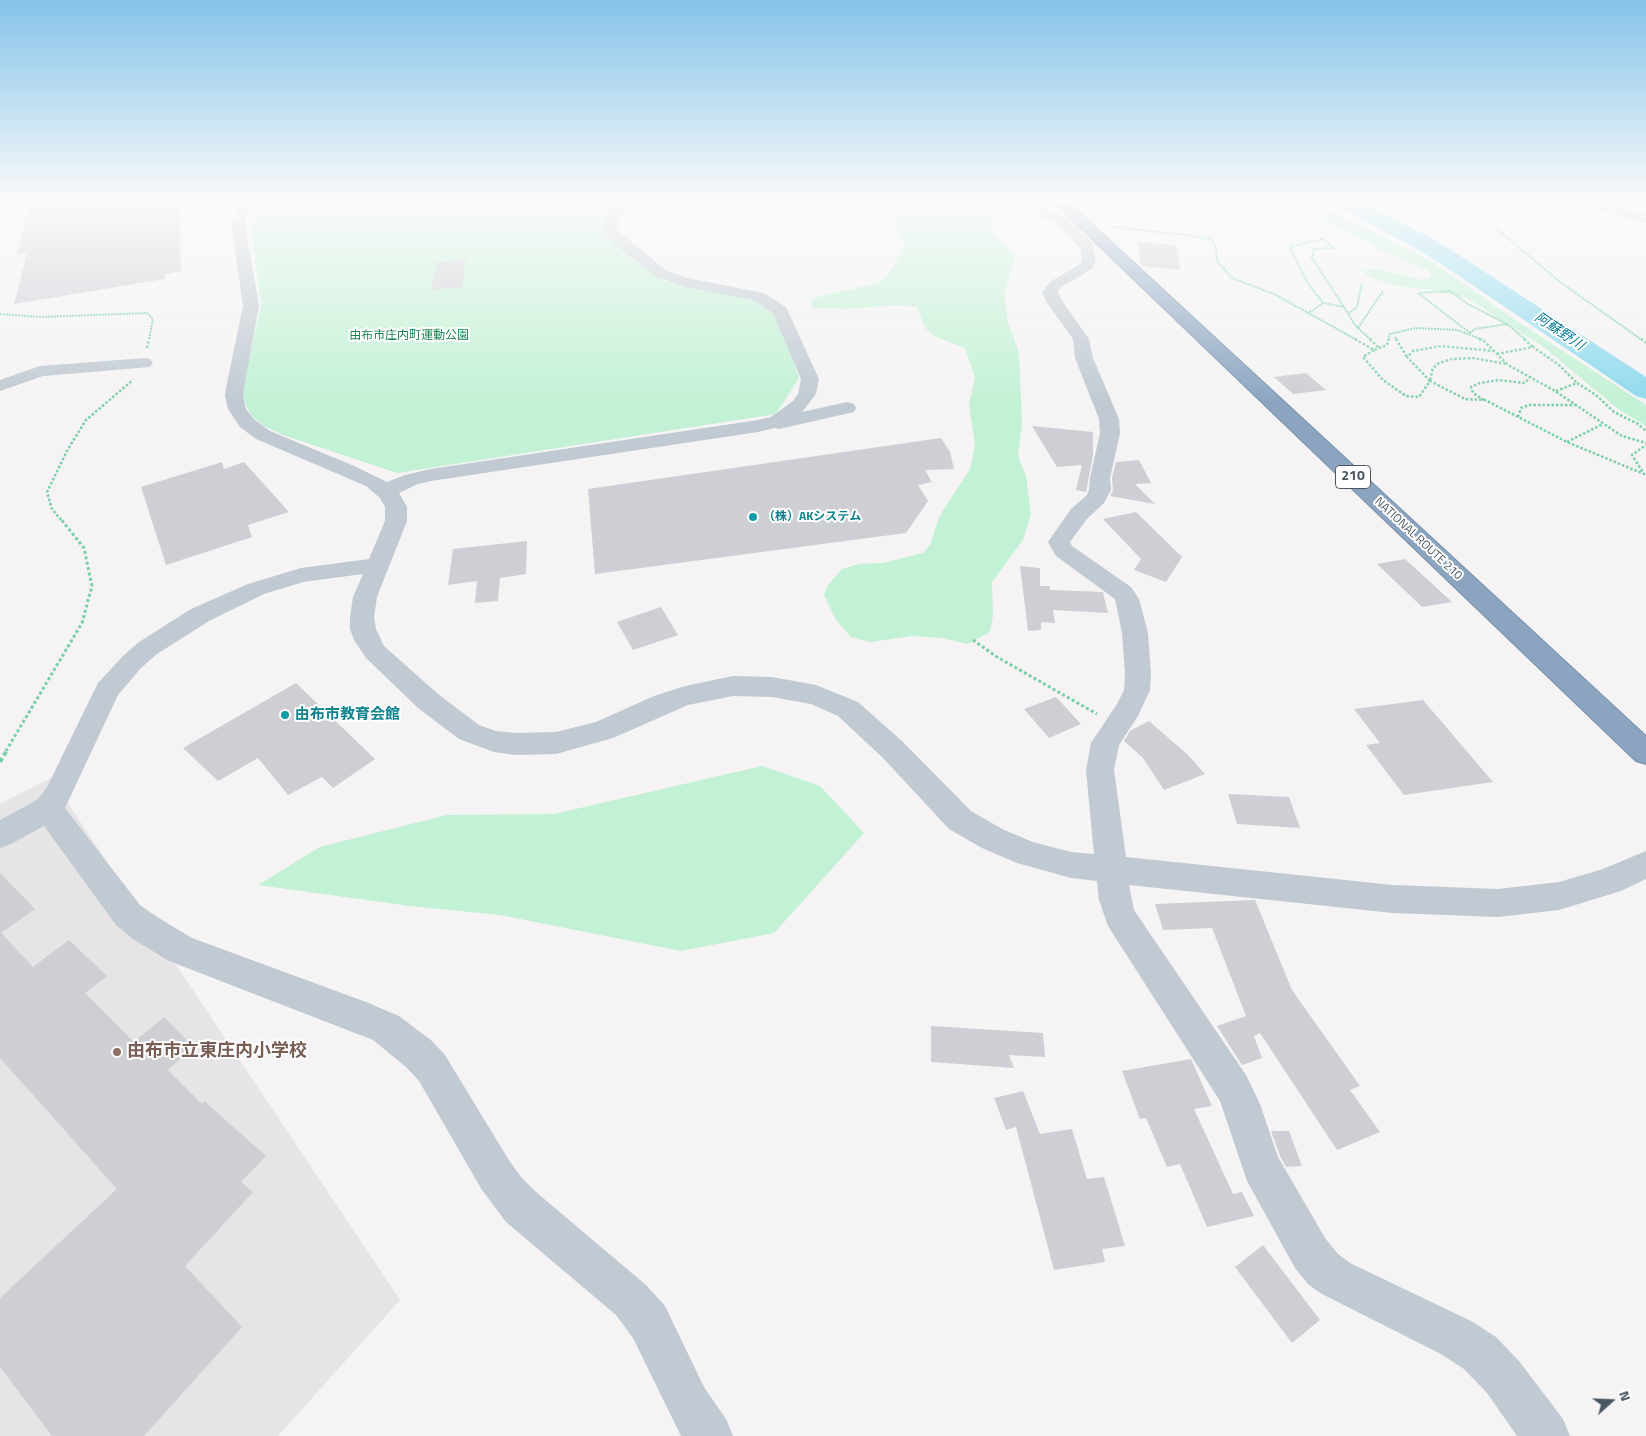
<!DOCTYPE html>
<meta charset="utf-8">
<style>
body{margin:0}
#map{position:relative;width:1646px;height:1436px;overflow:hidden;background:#f5f3f3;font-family:"Titillium Web",sans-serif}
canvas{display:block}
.north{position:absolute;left:1586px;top:1376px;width:50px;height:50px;-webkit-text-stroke:4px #fff;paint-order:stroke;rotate:70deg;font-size:14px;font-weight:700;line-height:20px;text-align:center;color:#4a5661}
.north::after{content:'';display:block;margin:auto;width:18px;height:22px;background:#4a5661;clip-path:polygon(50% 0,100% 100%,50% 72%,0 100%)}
</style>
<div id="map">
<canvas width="1646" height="1436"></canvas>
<div class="north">N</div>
</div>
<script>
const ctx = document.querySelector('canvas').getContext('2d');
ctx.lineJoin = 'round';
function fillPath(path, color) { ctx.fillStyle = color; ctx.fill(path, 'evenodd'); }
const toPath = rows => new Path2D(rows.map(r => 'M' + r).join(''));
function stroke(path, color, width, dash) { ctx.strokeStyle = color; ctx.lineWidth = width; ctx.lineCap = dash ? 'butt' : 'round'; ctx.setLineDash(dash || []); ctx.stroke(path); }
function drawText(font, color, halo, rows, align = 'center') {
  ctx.font = font + ' "Titillium Web","Noto Sans JP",sans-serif'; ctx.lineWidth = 4; ctx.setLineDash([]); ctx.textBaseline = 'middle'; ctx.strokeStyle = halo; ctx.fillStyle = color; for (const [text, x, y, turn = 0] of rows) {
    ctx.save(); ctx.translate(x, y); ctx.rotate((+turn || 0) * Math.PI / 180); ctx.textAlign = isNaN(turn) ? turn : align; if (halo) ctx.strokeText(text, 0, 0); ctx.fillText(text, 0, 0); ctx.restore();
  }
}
const education = toPath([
 [51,778,400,1300,278,1436,0,1436,0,804]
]);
const green = toPath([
 [273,201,625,201,603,220,603,231,608,237,665,281,694,289,747,297,759,302,777,315,799,378,776,414,397,473,283,435,264,426,252,416,246,405,242,392,261,305,251,226,259,212],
 [913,201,990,201,990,227,1015,256,1004,296,1008,322,1019,353,1022,425,1018,456,1026,476,1031,514,1023,540,992,582,993,615,990,632,968,644,942,638,912,636,870,642,851,637,836,620,824,595,828,585,842,569,859,564,883,563,923,553,930,545,939,517,970,469,975,444,969,405,975,378,965,348,936,337,925,328,917,307,899,305,846,309,812,308,811,300,818,297,877,283,886,278,905,246,897,235,896,212,915,204],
 [1278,201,1309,201,1429,260,1517,321,1646,405,1646,426,1618,409,1545,348,1467,298,1427,289,1408,288,1383,282,1368,276,1361,270,1377,269,1423,280,1431,277,1429,271,1378,249,1356,236],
 [762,766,820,786,864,833,774,933,681,951,500,915,410,906,258,885,320,847,447,815,554,814]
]);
const river = toPath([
 [1331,201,1357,201,1428,236,1459,255,1646,377,1646,399,1636,396,1443,265,1412,246,1334,205,1331,201]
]);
const building = toPath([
 [46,201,179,201,181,271,165,274,165,279,14,304,27,253,17,255,29,204],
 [1138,242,1177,245,1180,270,1141,266],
 [466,260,462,287,431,290,437,262],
 [1306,373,1326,390,1293,394,1274,377],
 [1032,426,1093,432,1093,455,1086,492,1076,490,1082,465,1057,467],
 [941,438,950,452,954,469,925,470,932,482,918,485,928,501,906,533,595,574,588,489],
 [1139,460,1151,483,1135,484,1155,504,1110,496,1113,490,1112,478,1116,462],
 [222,462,224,469,244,462,289,512,248,525,252,537,166,565,141,487],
 [1136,512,1182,557,1166,582,1134,570,1141,559,1103,519],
 [527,541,526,574,500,578,498,601,475,603,477,581,448,585,453,549],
 [1405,559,1452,602,1422,607,1377,564],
 [1020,566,1040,568,1040,586,1050,586,1050,590,1103,592,1108,613,1053,610,1055,623,1041,622,1041,630,1028,631],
 [661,607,678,635,633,650,617,622],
 [296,683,375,759,333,788,322,777,288,795,258,758,218,781,183,748],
 [1056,697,1081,724,1049,738,1024,709],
 [1423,700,1493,782,1404,795,1366,745,1380,743,1354,709],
 [1149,721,1188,755,1205,774,1164,790,1143,758,1124,741,1130,731],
 [1228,794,1289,797,1300,828,1237,824],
 [0,873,35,909,1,933,33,967,69,940,107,976,85,993,134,1042,164,1017,194,1047,168,1070,202,1104,204,1101,266,1156,241,1182,253,1192,185,1266,242,1327,144,1436,52,1436,0,1367,0,1298,117,1189,0,1058],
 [1255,900,1292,990,1360,1086,1350,1090,1380,1132,1337,1150,1260,1033,1254,1036,1262,1058,1242,1065,1217,1026,1246,1016,1212,928,1163,930,1155,904],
 [931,1026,1043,1033,1045,1057,1009,1055,1014,1068,931,1062],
 [1191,1059,1212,1106,1194,1109,1233,1194,1242,1192,1254,1216,1207,1227,1180,1164,1167,1167,1146,1118,1140,1119,1122,1071],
 [1023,1091,1040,1134,1072,1129,1087,1179,1104,1177,1125,1246,1102,1249,1105,1262,1054,1270,1016,1127,1006,1130,994,1098],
 [1271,1131,1289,1131,1302,1166,1286,1167,1280,1156],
 [1263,1245,1320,1320,1292,1343,1235,1267]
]);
const pathFar3 = toPath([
 [1464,201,1560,282,1642,340],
 [1113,227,1187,235,1212,240,1216,247,1217,261,1232,278,1274,294,1357,340],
 [1323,303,1307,282,1290,247,1322,239,1334,248,1314,249,1312,258,1344,307],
 [0,314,40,317,147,313,153,319,149,340],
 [1307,314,1323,303,1344,307,1355,325,1371,340],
 [1348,314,1357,307,1362,283],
 [1358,328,1383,291],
 [1470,333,1418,293,1450,291,1468,304,1507,324],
 [1470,333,1475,329,1507,324,1526,340],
 [1395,337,1397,340],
 [1388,340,1390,334,1416,328,1457,330,1483,340]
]);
const pathFar2 = toPath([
 [1355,339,1374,350,1387,345,1389,339],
 [1370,339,1379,348],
 [1396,339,1407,357],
 [1479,339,1484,341,1508,365,1555,391,1622,436,1646,443],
 [1524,339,1533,347],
 [1641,339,1646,343],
 [147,348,149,339],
 [1374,350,1363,357,1383,380,1406,396,1419,397,1430,381,1465,399,1485,400,1567,442,1644,474,1632,455,1646,445],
 [1497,354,1533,347,1559,365,1577,383],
 [1430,380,1433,368,1439,363,1452,359,1473,358,1507,364],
 [1430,381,1407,357,1413,351,1441,346,1493,351],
 [1556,391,1577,383,1596,395,1614,412,1638,424,1646,431],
 [1484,400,1473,393,1471,387,1480,383,1499,380,1525,383,1530,377],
 [1518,417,1521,408,1529,405,1575,405],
 [1567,442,1603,424],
 [61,520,52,509,47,492,68,449,86,420,133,380]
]);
const pathFar1 = toPath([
 [973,640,997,657,1097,714],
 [6,751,82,623,92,586,84,548,60,518]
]);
const path = toPath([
 [0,762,7,750]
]);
const minor = toPath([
 [253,201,269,201,248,216,245,223,259,306,244,388,243,396,246,409,254,419,270,431,354,466,387,482,405,475,431,469,758,420,771,417,793,401,798,394,801,379,773,313,753,300,685,287,657,277,613,243,603,231,602,224,607,214,624,201,639,201,618,219,616,224,617,230,667,271,688,278,764,293,786,307,819,379,816,394,802,412,847,402,854,404,856,408,854,412,779,429,775,428,758,432,431,481,418,484,399,493,407,507,407,521,377,597,374,617,376,629,384,646,438,694,479,725,496,731,516,733,556,732,596,722,654,696,685,686,733,676,772,677,816,685,858,702,903,742,971,811,1004,830,1033,842,1071,852,1094,854,1086,770,1091,743,1117,704,1124,690,1125,674,1122,633,1115,599,1056,556,1048,542,1071,509,1087,495,1089,490,1090,478,1100,433,1099,419,1075,358,1073,339,1047,303,1042,292,1050,282,1080,264,1082,260,1080,247,1056,224,1016,204,1014,201,1031,201,1066,218,1092,243,1096,260,1092,269,1060,288,1058,292,1063,302,1089,339,1093,358,1119,419,1120,433,1110,478,1111,490,1104,503,1087,519,1070,542,1072,546,1131,587,1139,599,1148,633,1151,674,1150,690,1138,716,1119,745,1114,770,1126,857,1393,885,1498,889,1559,882,1603,869,1646,851,1646,879,1621,891,1559,910,1498,917,1393,913,1129,885,1134,910,1246,1075,1260,1104,1278,1157,1325,1238,1338,1254,1350,1263,1471,1321,1496,1337,1519,1361,1563,1419,1570,1436,1517,1436,1487,1393,1464,1369,1439,1353,1320,1293,1308,1284,1295,1268,1247,1181,1220,1101,1108,926,1099,900,1097,881,1071,878,1017,863,982,848,949,829,883,758,838,716,811,704,772,697,733,696,688,705,613,738,556,754,516,755,494,752,459,739,418,708,366,658,354,640,350,629,350,617,353,597,363,574,303,582,264,594,209,621,157,654,141,668,118,695,65,808,140,905,157,917,192,938,366,1002,399,1016,432,1041,445,1055,510,1162,522,1178,536,1192,646,1285,665,1306,704,1387,726,1419,733,1436,681,1436,633,1338,616,1315,506,1222,482,1190,419,1081,406,1067,373,1040,169,961,133,939,116,925,44,826,11,844,0,848,0,820,37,800,46,789,98,683,123,656,139,642,191,609,248,584,301,568,369,559,385,521,385,507,380,498,366,486,256,439,240,427,228,409,225,396,226,388,243,306,231,223,238,211,253,201],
 [1573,201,1595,201,1646,215,1646,223,1575,204,1573,201],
 [144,358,150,359,153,363,150,367,43,376,0,391,0,380,40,366,144,358]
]);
const highway = toPath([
 [1052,201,1067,201,1646,736,1646,764,1636,761,1052,201]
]);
const markers = [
 [753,517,5,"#0f9aa8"],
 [285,715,5,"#0f9aa8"],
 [117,1052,5,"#8d6e63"]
];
const farParknames = [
 ["由布市庄内町運動公園",409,336]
];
const farCulturenames = [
 ["（株）AKシステム",763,517]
];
const farStreetnames = [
 ["NATIONAL ROUTE 210",1418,539,43]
];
const farWaternames = [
 ["阿蘇野川",1559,332,34]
];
const shields = [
 [1353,477,35]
];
const shieldNames = [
 ["210",1353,477]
];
const cultureNames = [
 ["由布市教育会館",295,715]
];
const nearEducationnames = [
 ["由布市立東庄内小学校",127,1052]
];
fillPath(education, '#e6e4e5');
fillPath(green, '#c3f1d5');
fillPath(river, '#90daee');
fillPath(building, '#cdcfd5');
stroke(highway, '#7690ad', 2);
stroke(pathFar3, '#7ad0a6', 2, [2, 1]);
stroke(pathFar2, '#7ad0a6', 2.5, [2.5, 2]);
stroke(pathFar1, '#7ad0a6', 3, [3, 2.5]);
stroke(path, '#7ad0a6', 4, [4.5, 3]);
fillPath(minor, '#c1cad2');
fillPath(highway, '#8ba5c1');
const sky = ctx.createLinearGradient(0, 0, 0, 402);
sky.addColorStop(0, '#85c3ea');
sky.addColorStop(0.5, '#fafafa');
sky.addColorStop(1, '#fafafa00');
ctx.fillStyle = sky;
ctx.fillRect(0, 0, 1646, 402);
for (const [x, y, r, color] of markers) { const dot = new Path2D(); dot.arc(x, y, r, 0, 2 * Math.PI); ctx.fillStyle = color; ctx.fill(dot); stroke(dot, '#fff', 2); }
drawText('12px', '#17864f', '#fff', farParknames);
drawText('bold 12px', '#0d838f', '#fff', farCulturenames, 'left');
drawText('12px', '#4a5661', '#fff', farStreetnames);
drawText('italic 14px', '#0c7c9b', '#fff', farWaternames);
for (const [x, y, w] of shields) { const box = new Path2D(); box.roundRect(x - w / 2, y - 11.5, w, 23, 4); ctx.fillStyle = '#fff'; ctx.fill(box); stroke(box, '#4a5661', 1); }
drawText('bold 14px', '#4a5661', null, shieldNames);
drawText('bold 15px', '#0d838f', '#fff', cultureNames, 'left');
drawText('bold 18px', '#785e54', '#fff', nearEducationnames, 'left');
</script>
